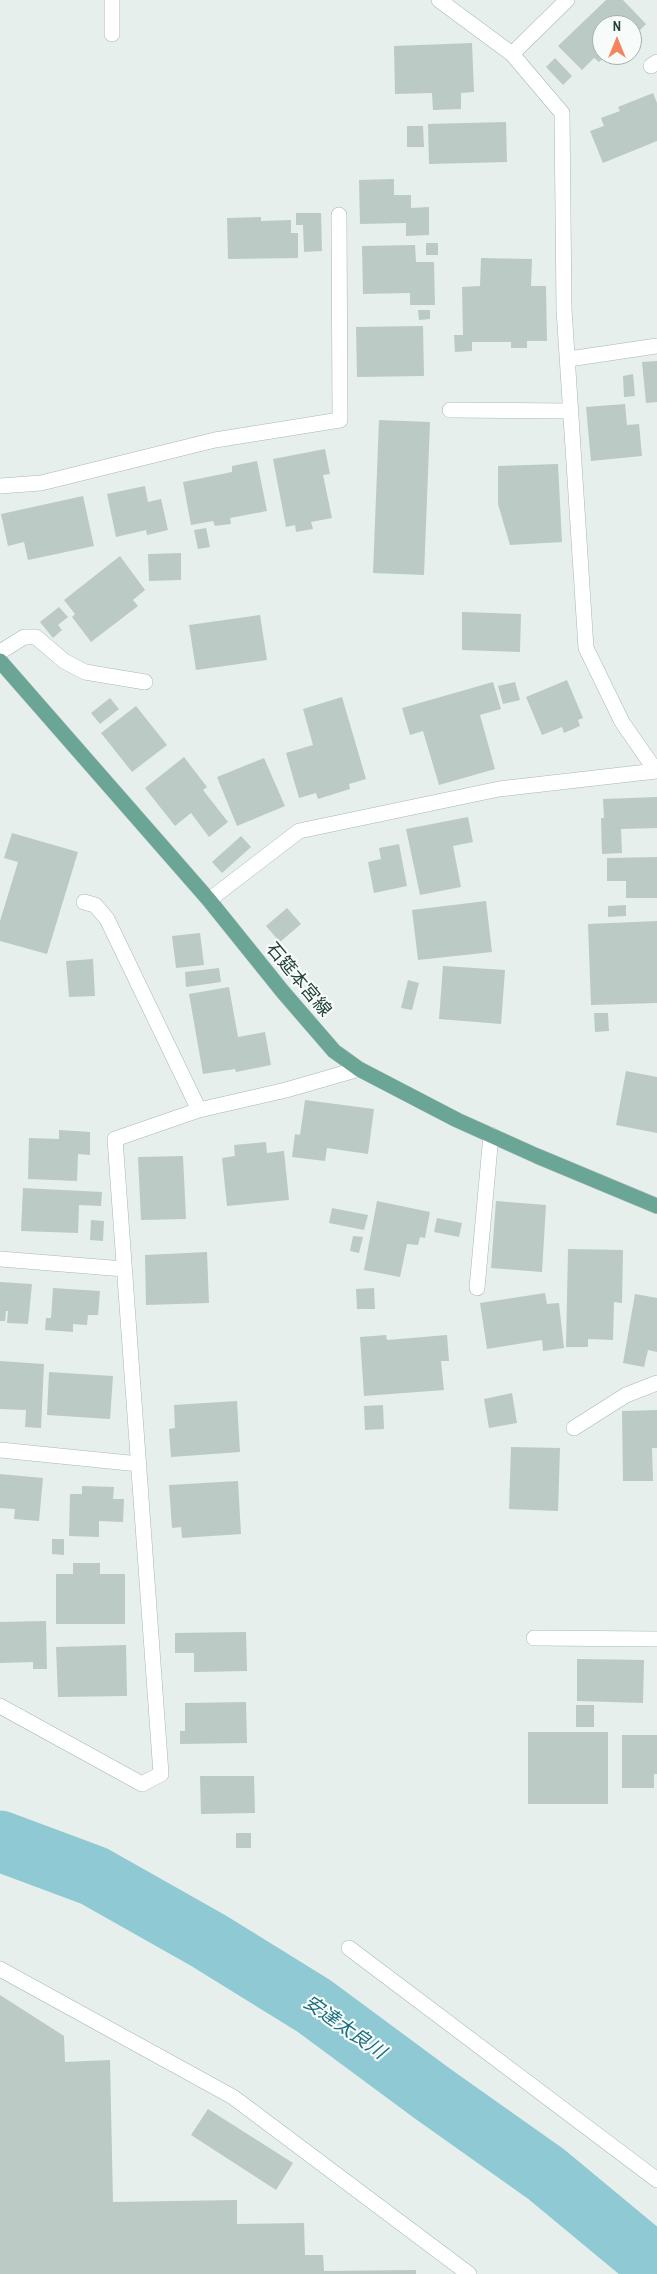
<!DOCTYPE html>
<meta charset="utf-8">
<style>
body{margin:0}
#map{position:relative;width:657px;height:2274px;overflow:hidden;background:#e6efeb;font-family:"Archivo Narrow",sans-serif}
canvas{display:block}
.north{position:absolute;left:592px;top:15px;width:50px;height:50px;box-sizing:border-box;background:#f7fbf9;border:1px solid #a3b1ad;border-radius:50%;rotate:0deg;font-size:14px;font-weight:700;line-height:20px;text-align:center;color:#24423a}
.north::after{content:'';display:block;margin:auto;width:18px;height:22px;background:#f4845f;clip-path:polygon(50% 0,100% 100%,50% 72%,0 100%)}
</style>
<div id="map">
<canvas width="657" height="2274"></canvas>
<div class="north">N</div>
</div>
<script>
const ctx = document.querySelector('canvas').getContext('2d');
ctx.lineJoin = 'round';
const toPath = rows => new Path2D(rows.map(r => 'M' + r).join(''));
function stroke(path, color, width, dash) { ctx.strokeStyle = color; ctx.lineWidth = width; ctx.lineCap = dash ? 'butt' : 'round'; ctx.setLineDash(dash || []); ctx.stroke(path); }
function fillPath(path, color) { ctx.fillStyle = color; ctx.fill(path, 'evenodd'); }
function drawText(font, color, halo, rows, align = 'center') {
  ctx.font = font + ' "Archivo Narrow","Noto Sans JP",sans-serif'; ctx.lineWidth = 4.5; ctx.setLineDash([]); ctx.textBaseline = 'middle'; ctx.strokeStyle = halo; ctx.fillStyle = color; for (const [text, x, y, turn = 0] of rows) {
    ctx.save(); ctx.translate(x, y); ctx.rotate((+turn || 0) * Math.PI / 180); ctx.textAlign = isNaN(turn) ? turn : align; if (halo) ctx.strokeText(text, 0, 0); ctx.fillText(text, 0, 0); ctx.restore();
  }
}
const river = toPath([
 [0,1841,94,1876,209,1941,314,2006,433,2094,546,2174,657,2266]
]);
const building = toPath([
 [606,0,623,0,646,24,632,38,632,25,602,25,602,55,607,55,599,62,594,58,582,70,558,46],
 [472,43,474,92,461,93,461,109,433,110,432,93,395,94,394,46],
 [555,58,572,76,563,85,546,67],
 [653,93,657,103,657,141,603,163,590,131,604,126,601,118,620,111,618,107],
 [506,122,507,162,429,164,428,124],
 [407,126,423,126,424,147,407,147],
 [394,179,394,195,411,195,411,208,429,207,429,235,406,236,406,223,360,224,359,180],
 [296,213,321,213,322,251,304,252,303,225,296,225],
 [261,217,261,221,291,220,291,233,298,233,298,258,228,259,227,218],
 [426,243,438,243,438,255,426,255],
 [415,245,416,262,434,262,435,305,410,305,410,293,363,294,362,246],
 [481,258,532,259,531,286,546,286,547,341,527,341,527,348,511,348,511,342,472,342,472,351,455,352,454,335,463,335,462,287,480,286],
 [418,310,430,310,430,319,419,320],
 [423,326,424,376,357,377,356,327],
 [657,361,657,402,646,403,642,362],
 [633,374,635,396,624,397,623,376],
 [625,404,627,425,639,424,642,456,591,461,586,407],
 [379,420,430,422,424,575,373,573],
 [325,449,330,474,323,475,332,518,311,522,313,529,296,532,295,525,286,527,273,459],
 [257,461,267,511,230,518,231,524,215,526,213,521,191,525,183,482,232,472,232,466],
 [558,464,562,542,510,545,498,504,498,466],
 [145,486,148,502,161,499,168,530,147,535,146,530,116,537,107,494],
 [83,496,94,546,28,560,24,542,8,546,1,514],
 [206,528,210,547,198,549,194,530],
 [181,553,181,580,149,581,148,554],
 [120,556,145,590,133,600,138,606,91,642,72,617,75,614,64,600],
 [59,607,68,617,58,625,62,630,53,638,40,622],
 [462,612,521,614,520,652,462,650],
 [260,615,267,660,196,670,189,625],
 [567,680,583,718,578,720,580,726,564,733,562,727,542,735,526,697],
 [493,682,501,709,480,715,495,769,439,785,423,731,410,735,402,708],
 [515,682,520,700,503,704,498,686],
 [342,697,366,779,349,784,350,789,318,799,316,793,299,798,286,753,313,745,303,709],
 [110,698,119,709,100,724,91,713],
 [136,706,167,745,132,772,101,733],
 [184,757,207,787,203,790,228,822,209,837,191,813,175,826,145,788],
 [264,758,285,806,237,826,217,777],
 [657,797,657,828,621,829,622,853,602,854,601,818,604,818,603,799],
 [468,817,473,842,453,846,461,887,420,895,406,829],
 [12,833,78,852,47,954,0,941,0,921,18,862,4,858],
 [241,836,251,847,222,873,212,862],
 [399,844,407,886,374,893,368,862,381,859,379,848],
 [657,857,657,898,626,898,626,881,607,881,607,858],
 [486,901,492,952,418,960,412,910],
 [626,905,626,916,608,917,608,906],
 [287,908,301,924,280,942,266,926],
 [657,921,657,1003,591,1005,588,924],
 [200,933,204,965,176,968,172,936],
 [93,959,95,996,69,997,66,961],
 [443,966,505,970,501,1024,439,1019],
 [219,968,221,982,186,987,185,972],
 [408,980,419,983,412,1010,401,1008],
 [229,987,238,1037,265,1032,271,1065,236,1072,235,1069,203,1074,189,994],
 [594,1013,608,1013,609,1031,595,1032],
 [626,1071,657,1077,657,1133,616,1125],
 [305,1100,374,1109,368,1154,327,1148,325,1161,292,1157,295,1134,300,1135],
 [59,1130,90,1132,90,1155,78,1154,77,1181,28,1179,29,1138,59,1139],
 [266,1142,267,1153,284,1151,289,1200,227,1206,222,1158,235,1156,234,1145],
 [183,1156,186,1219,141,1220,138,1157],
 [23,1188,102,1192,101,1206,79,1205,78,1233,21,1231],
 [377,1201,430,1212,425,1238,420,1237,418,1245,407,1244,400,1277,364,1270],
 [496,1201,546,1205,542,1272,491,1268],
 [332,1208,368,1215,364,1230,329,1223],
 [437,1218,462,1223,459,1237,434,1232],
 [91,1220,104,1221,103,1241,90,1240],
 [353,1236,363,1237,359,1253,350,1251],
 [568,1249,623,1250,622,1303,614,1302,613,1340,588,1339,588,1347,566,1347],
 [207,1252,209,1303,146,1305,145,1255],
 [0,1282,32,1284,28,1324,7,1323,8,1311,6,1311,5,1321,0,1321],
 [53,1288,100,1291,98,1315,88,1315,87,1325,73,1324,73,1332,45,1330,46,1318,51,1318],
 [374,1288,375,1309,357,1309,356,1289],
 [545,1293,547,1304,559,1303,564,1348,543,1351,542,1340,487,1349,480,1303],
 [635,1294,657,1298,657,1352,648,1350,644,1367,623,1363],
 [386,1335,387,1340,447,1335,449,1361,441,1361,444,1390,364,1396,360,1337],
 [0,1361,44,1364,41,1428,25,1427,26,1410,0,1409],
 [49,1372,113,1376,110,1419,47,1415],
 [512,1393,517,1423,489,1428,484,1399],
 [237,1401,240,1452,171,1457,169,1429,175,1428,174,1405],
 [383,1405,384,1429,365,1430,364,1406],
 [657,1410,657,1448,652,1448,653,1481,623,1481,622,1411],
 [511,1447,560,1448,558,1511,509,1509],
 [0,1474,43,1478,39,1521,14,1519,15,1509,0,1508],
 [238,1481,241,1534,182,1538,181,1527,172,1528,169,1485],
 [82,1486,114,1487,113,1499,124,1499,123,1522,99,1521,99,1537,69,1536,70,1494,82,1494],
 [52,1539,64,1539,64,1555,52,1554],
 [73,1563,100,1563,100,1574,125,1574,125,1624,56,1624,56,1574,73,1574],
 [46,1621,47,1669,33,1669,33,1662,0,1663,0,1622],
 [246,1632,247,1671,194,1672,194,1653,175,1653,175,1633],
 [126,1645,127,1696,58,1697,56,1647],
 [577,1659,644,1660,643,1703,577,1701],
 [246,1702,247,1743,180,1744,180,1731,185,1731,185,1703],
 [576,1705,594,1705,594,1727,576,1727],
 [528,1732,608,1732,608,1804,528,1804],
 [622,1735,657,1735,657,1774,654,1774,654,1788,622,1788],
 [200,1776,254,1776,255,1813,201,1814],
 [236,1833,251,1833,251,1848,236,1848],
 [0,1995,64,2036,65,2062,110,2060,113,2202,237,2200,237,2224,304,2223,305,2255,323,2255,324,2271,416,2270,416,2274,0,2274],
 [208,2109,293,2163,276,2190,191,2135]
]);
const minor = toPath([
 [439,0,512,54],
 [112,34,112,0],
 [651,66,657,62],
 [569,359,657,346],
 [450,410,569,411],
 [0,486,41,483,215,440,340,420,339,215],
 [0,652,24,637,36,637,64,661,85,672,145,682],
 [209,900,299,831,499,789,656,771,622,722,586,648,564,309,562,113,512,54,567,0],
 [84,902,95,905,107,919,199,1110],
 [0,1259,124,1269],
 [477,1288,491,1135],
 [574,1428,626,1395,657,1383],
 [0,1450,139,1464],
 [534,1638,657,1639],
 [0,1706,142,1784,161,1774,115,1139,199,1110,286,1090,359,1069],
 [349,1948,657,2180],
 [0,1969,233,2097,469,2274]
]);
const major = toPath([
 [0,661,209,900,283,992,334,1051,359,1069,457,1120,537,1156,657,1206]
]);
const streetNames = [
 ["石筵本宮線",298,980,50]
];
const waterNames = [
 ["安達太良川",344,2028,35]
];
stroke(river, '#8ec9d4', 61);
fillPath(building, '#bbcac4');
stroke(minor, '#a8b8b2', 16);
stroke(major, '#c2cac8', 16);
stroke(minor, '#fff', 15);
stroke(major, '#6aa596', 15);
drawText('18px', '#24423a', '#f7fbf9', streetNames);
drawText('italic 19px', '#1c6f80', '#f7fbf9', waterNames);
</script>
